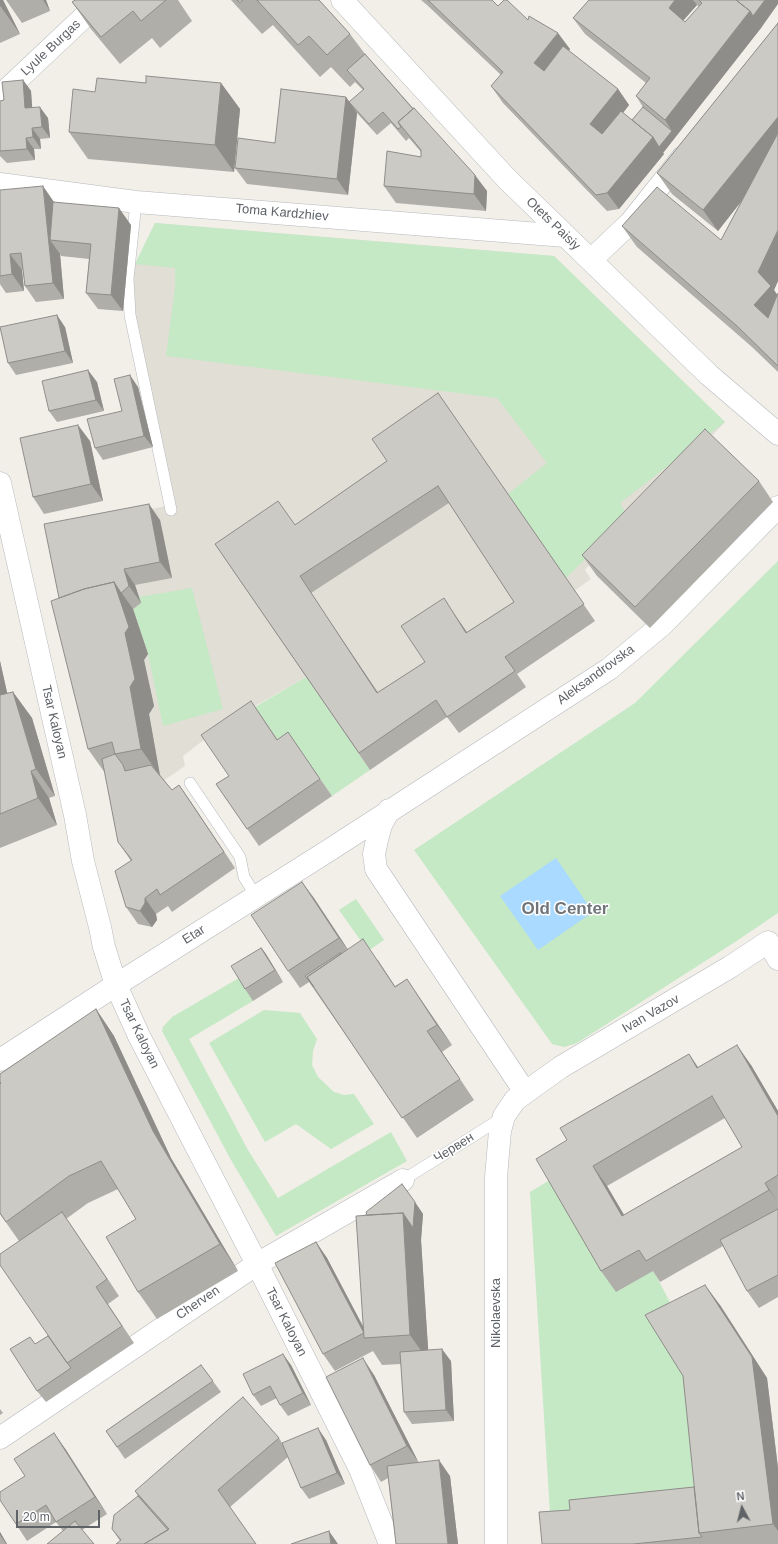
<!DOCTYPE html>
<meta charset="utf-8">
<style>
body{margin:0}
#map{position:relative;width:778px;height:1544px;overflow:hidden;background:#f1efe8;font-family:Arial,sans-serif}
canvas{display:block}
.north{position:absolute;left:722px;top:1488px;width:40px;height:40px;-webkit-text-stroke:3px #fff;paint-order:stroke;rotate:353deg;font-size:11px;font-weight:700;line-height:16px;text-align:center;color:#5f6368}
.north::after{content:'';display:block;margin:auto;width:14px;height:18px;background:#5f6368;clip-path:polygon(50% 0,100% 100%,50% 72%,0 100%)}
.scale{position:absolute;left:16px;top:1510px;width:84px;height:18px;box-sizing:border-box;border:2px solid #5f6368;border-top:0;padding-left:5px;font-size:12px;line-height:14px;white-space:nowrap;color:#5f6368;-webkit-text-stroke:3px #fff;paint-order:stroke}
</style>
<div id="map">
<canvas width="778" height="1544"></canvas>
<div class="north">N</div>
<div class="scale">20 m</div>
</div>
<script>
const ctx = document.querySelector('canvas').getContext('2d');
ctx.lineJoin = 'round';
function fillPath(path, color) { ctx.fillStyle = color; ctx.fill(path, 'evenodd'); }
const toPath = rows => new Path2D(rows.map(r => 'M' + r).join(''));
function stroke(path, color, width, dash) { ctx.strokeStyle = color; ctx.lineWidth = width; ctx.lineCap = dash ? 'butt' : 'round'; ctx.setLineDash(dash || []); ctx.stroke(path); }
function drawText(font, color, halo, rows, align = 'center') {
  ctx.font = font + ' Arial,sans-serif'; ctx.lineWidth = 3; ctx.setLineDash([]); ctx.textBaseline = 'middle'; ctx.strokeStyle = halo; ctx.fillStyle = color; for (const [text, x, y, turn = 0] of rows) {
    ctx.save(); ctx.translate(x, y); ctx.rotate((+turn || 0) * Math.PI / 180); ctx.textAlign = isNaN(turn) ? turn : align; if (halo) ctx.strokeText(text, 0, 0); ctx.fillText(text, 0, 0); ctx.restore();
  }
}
const education = toPath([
 [155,223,554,256,725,422,585,570,591,579,574,591,595,621,517,674,526,687,459,733,447,717,370,770,306,677,227,722,183,756,185,766,163,781,136,787,106,520,169,505,128,279]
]);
const green = toPath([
 [155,223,554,256,725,422,620,503,628,517,566,578,508,494,547,463,497,398,166,356,175,287,175,268,135,264],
 [778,561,778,913,735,942,577,1043,564,1047,552,1044,414,850,635,703],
 [192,588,223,709,163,726,148,654,133,609,141,603,139,597],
 [306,677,370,770,332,796,300,749,289,756,255,707],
 [356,899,384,940,368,951,339,910],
 [239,978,253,1001,189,1039,248,1150,278,1198,391,1132,407,1161,276,1236,231,1160,162,1031,163,1027,172,1017],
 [264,1010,300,1013,317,1039,313,1051,312,1065,318,1077,334,1092,344,1095,354,1094,374,1124,331,1149,296,1124,265,1142,209,1043],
 [550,1180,653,1270,682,1325,697,1396,709,1503,551,1529,530,1192]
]);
const water = toPath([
 [556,858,593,912,538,950,500,896]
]);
const service = toPath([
 [136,202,128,279,130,315,171,510],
 [190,783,240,857,244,877,256,896],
 [403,1180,502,1118]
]);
const minor = toPath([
 [342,0,507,179,709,375,778,434],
 [0,96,102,0],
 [0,184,136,202,565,236],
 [591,260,631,222,682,158],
 [0,483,75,815,83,861,100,927,104,947,116,985,139,1036,257,1264,360,1469,390,1544],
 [0,1438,257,1264,403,1180]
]);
const tertiary = toPath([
 [389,810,381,825,377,840,374,854,376,869,525,1092],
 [0,1060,116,985,331,849,609,669,662,625,778,507],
 [496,1544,496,1177,500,1131,504,1116,515,1100,561,1067,730,967,768,942,778,959]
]);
const wall = toPath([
 [0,0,3,0,20,34,0,43],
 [6,0,46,0,50,11,22,23],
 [75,0,178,0,192,21,160,48,152,38,120,64,91,29,72,2],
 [231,0,319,0,350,34,365,54,487,191,486,211,396,203,384,186,421,157,421,152,409,138,406,141,391,123,377,135,357,113,348,195,247,184,235,168,346,97,349,102,363,90,355,82,350,87,331,67,320,77,273,25,262,34],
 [421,0,492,0,498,6,528,20,570,49,569,51,618,89,629,105,623,113,632,120,643,107,636,96,646,83,585,34,573,18,589,0,778,0,761,28,663,153,664,154,619,209,607,211,503,103,491,86,501,75,427,5],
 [697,5,699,7,685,22,683,21],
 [778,23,778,281,774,290,777,295,778,293,778,372,752,347,637,247,622,226,721,240,742,200,718,231,672,194,657,173],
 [23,80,31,91,32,107,48,118,50,138,40,139,41,149,34,149,35,160,7,163,0,156,0,101,4,100],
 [146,83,221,83,240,109,234,172,88,159,69,132,95,92],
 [0,190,55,202,131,225,123,311,98,309,86,293,89,259,61,256,60,254,64,299,36,302,25,286,23,270,22,270,24,291,6,293,0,284],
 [65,327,73,363,16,375,8,363],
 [97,382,104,411,57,422,49,411],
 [138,387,153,447,103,460,95,448,122,411],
 [438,393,595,621,517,674,526,687,459,733,447,717,370,770,215,544,295,525,387,461],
 [449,503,514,602,467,632,455,615,425,662,377,693,311,593],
 [90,441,103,501,44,514,33,497],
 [759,481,773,502,650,628,597,576,582,555],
 [160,520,172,578,135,585,141,603,133,609,148,654,144,660,154,706,149,714,160,775,172,790,179,785,235,868,172,912,168,906,156,914,157,920,152,927,138,924,126,907,131,861,118,842,105,773,88,749,59,598],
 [0,661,7,693,13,692,32,718,55,796,49,798,57,825,0,848],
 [251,701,278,740,288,732,332,796,259,846,216,784,229,776],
 [302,882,348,950,378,960,395,986,407,979,452,1045,442,1052,474,1100,417,1138,309,982,300,988,288,971],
 [262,948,283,982,253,1001,245,989],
 [96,1009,114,1036,171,1158,238,1271,157,1319,138,1292,136,1219,118,1189,88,1203,66,1219,119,1296,108,1304,134,1343,46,1402,37,1391,35,1344,48,1336,19,1241,0,1214,0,1084],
 [689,1054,698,1067,751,1065,778,1111,778,1297,759,1308,747,1291,723,1246,660,1282,653,1271,616,1292,601,1271,567,1140],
 [725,1118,742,1147,624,1215,607,1186],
 [402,1184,423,1214,421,1240,428,1350,451,1361,454,1421,412,1424,404,1412,401,1364,382,1365,373,1351,335,1371,323,1354,316,1242,327,1258,363,1326,367,1215],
 [720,1305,767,1378,778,1468,778,1544,542,1544,694,1487],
 [201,1365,221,1392,125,1459,106,1431],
 [291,1365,311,1405,288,1416,280,1405,277,1398,261,1406,253,1395],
 [374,1375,418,1462,450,1476,458,1544,396,1544,388,1478,381,1482,370,1465],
 [0,1409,3,1413,0,1415],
 [54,1433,66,1450,107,1514,82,1530,63,1531,56,1522,27,1541,16,1524,25,1476],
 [279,1438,282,1443,326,1440,345,1484,309,1499,301,1488,288,1457,230,1507,256,1544,120,1541,112,1529,138,1496,135,1491],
 [0,1532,7,1544,0,1544]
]);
const shadedWall = toPath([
 [0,0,3,0,20,34,1,7,0,6],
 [43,0,46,0,50,11],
 [675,0,693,0,697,5,680,24,669,8],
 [765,0,778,0,778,4,761,28,663,153,664,154,619,209,607,193,653,137,672,131,665,120,750,11],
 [558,33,570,49,546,79,534,63],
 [23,80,31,91,33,119,25,108],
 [221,83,240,109,234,172,215,145],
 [618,89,629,105,601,141,590,124],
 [346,97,357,113,348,195,337,179],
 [40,107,48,118,50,138,42,127],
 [778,117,778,155,718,231,703,210],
 [32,128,40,139,41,149,33,137],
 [26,138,34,149,35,160,27,149],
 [475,175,487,191,486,211,474,194],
 [43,186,54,202,50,240,60,254,64,299,53,283],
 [119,208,131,225,123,311,111,295],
 [778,230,778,281,774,290,778,296,769,326,754,305,758,272],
 [10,254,22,270,24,291,12,274],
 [57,315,65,327,73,363,65,351],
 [88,370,97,382,104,411,96,400],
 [130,375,138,387,153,447,144,436],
 [78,425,90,441,103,501,91,484],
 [149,504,160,520,172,578,160,562],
 [124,569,135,585,141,603,129,586],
 [300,576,311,593,389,709,377,693],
 [114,582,133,609,148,654,144,660,154,706,149,714,160,776,141,749,130,687],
 [444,598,455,615,478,649,466,633],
 [0,661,14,723,0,702],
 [13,692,32,718,55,796,36,769],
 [31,771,49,798,57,825,38,798],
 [179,785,191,802,235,868,224,852],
 [302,882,314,898,351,954,339,938],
 [145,898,156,914,157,920,152,927,140,911],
 [261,948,266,954,283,982,275,970],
 [407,979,421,1000,452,1045,437,1025],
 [96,1009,114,1036,171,1158,238,1271,220,1244,153,1131],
 [427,1031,442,1052,474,1100,460,1079],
 [737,1045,751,1065,778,1111,778,1116],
 [689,1054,703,1075,697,1068],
 [593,1166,607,1186,637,1237,622,1216],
 [765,1183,778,1202,769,1190],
 [415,1202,423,1214,421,1240,429,1362,410,1335,403,1213],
 [62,1212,73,1228,119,1296,107,1279],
 [316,1242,327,1258,369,1338,364,1333],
 [705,1285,720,1305,767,1378,778,1468,778,1531,773,1524],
 [442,1349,451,1361,454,1421,446,1410],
 [283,1354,291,1365,311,1405,303,1393],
 [363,1358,374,1375,419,1463,407,1446],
 [318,1428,326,1440,345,1484,337,1473],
 [54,1433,66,1450,107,1514,95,1497],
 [439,1460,450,1476,458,1544,448,1544],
 [329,1531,338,1544,331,1544],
 [0,1532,7,1544,6,1544,0,1535]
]);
const building = toPath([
 [75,0,166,0,141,21,133,11,101,37,72,2,75,0],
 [237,0,243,0,240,3,237,0],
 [257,0,319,0,350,34,327,55,309,36,298,45,257,0],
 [428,0,492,0,498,6,504,0,507,0,528,20,529,16,558,33,534,63,544,71,563,46,618,89,590,124,602,134,621,111,653,137,607,193,596,195,491,86,503,72,428,0],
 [589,0,675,0,669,8,685,22,702,3,699,0,736,0,750,11,665,120,636,96,650,78,573,18,589,0],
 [736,0,765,0,753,16,750,11,736,0],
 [778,23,778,117,703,210,657,173,778,23],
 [365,54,413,109,398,122,401,127,398,129,383,112,369,124,349,102,364,89,347,70,365,54],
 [146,76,221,83,215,145,69,132,73,89,95,92,97,78,146,83,146,76],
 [23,80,25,108,40,107,42,127,32,128,33,137,26,138,27,149,0,151,0,101,4,100,2,82,23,80],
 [281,89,346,97,337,179,235,168,238,138,275,143,281,89],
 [643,107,672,131,659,147,653,137,632,120,643,107],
 [414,108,475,175,474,194,384,186,387,151,421,157,421,150,398,122,414,108],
 [778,133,778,230,758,272,771,286,754,305,768,318,778,293,778,366,737,326,622,226,657,187,721,240,778,133],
 [43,186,53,283,25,286,21,253,10,254,12,274,0,276,0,190,43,186],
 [53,202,119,208,111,295,86,293,91,244,50,240,53,202],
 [57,315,65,351,8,363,0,327,57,315],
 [88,370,96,400,49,411,42,381,88,370],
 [130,375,144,436,95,448,87,419,122,411,114,379,130,375],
 [438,393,584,604,505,657,515,671,447,717,436,700,359,753,215,544,278,501,295,525,387,461,372,439,438,393],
 [438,486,514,602,466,633,444,598,401,626,425,662,377,693,300,576,438,486],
 [78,425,91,484,33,497,20,438,78,425],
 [705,429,759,481,635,607,582,555,705,429],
 [149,504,160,562,124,569,129,586,121,593,114,582,84,589,59,598,44,524,149,504],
 [114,582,129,627,125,633,135,679,130,687,141,749,115,754,112,742,88,749,51,601,84,589,114,582],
 [13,692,36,769,31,771,38,798,0,814,0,695,13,692],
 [251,701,277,740,288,732,320,779,247,829,216,784,229,776,201,735,251,701],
 [115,754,123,765,125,771,151,765,172,790,179,785,224,852,160,895,157,889,145,898,145,903,140,911,126,907,115,871,132,860,118,842,102,759,115,754],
 [302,882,339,938,288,971,251,915,302,882],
 [363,939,395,987,407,979,437,1025,427,1031,460,1079,402,1118,307,977,363,939],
 [261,948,275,970,245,989,231,966,261,948],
 [340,953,341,954,307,977,314,987,305,976,340,953],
 [96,1009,153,1131,220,1244,138,1292,106,1237,136,1219,101,1161,69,1176,6,1222,0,1213,0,1084,1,1083,0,1082,0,1074,96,1009],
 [737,1045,778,1116,778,1175,765,1183,769,1190,646,1261,639,1250,601,1271,536,1159,567,1140,560,1128,689,1054,697,1068,737,1045],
 [712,1096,742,1147,622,1216,593,1166,712,1096],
 [402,1184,415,1202,413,1228,403,1213,367,1215,366,1212,402,1184],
 [778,1209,778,1275,747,1291,720,1240,778,1209],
 [62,1212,107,1279,96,1287,122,1326,67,1363,0,1265,0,1254,62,1212],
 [403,1213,410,1335,364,1338,356,1216,403,1213],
 [316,1242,364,1333,323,1354,275,1263,316,1242],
 [705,1285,752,1357,773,1524,699,1533,683,1376,645,1315,705,1285],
 [48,1336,71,1368,37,1391,10,1349,30,1337,35,1344,48,1336],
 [442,1349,446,1410,404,1412,400,1352,442,1349],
 [283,1354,303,1393,280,1405,270,1386,253,1395,243,1374,283,1354],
 [363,1358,407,1446,370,1465,326,1377,363,1358],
 [201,1365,213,1381,117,1447,106,1431,201,1365],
 [243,1397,279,1438,218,1490,256,1544,144,1544,169,1529,135,1491,243,1397],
 [318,1428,337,1473,301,1488,282,1443,318,1428],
 [54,1433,95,1497,56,1522,46,1505,16,1524,0,1500,0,1492,25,1476,14,1459,54,1433],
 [439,1460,448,1544,396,1544,387,1466,439,1460],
 [694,1487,699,1533,702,1537,633,1544,542,1544,539,1512,570,1510,569,1500,694,1487],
 [138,1496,168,1530,144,1544,116,1544,121,1540,112,1529,114,1515,138,1496],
 [75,1521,94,1544,47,1544,75,1521],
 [329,1531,331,1544,291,1544,329,1531]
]);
const streetNames = [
 ["Lyule Burgas",51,48,-43],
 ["Toma Kardzhiev",282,213,5],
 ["Otets Paisiy",553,224,44],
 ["Aleksandrovska",596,675,-36],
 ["Tsar Kaloyan",54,722,77],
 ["Etar",194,935,-32],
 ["Ivan Vazov",651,1014,-30],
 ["Tsar Kaloyan",139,1034,64],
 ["Червен",454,1148,-32],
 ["Cherven",198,1303,-34],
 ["Nikolaevska",496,1313,-90],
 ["Tsar Kaloyan",286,1322,63]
];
const districtNames = [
 ["Old Center",565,909]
];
fillPath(education, '#e1ded6');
fillPath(green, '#c5e8c5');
fillPath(water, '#aadaff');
stroke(service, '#b5b8bc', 12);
stroke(minor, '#b5b8bc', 23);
stroke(tertiary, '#b5b8bc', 23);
stroke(service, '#fff', 11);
stroke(minor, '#fff', 22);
stroke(tertiary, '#fff', 22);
fillPath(wall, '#afaea9');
fillPath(shadedWall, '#8f8d8a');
fillPath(building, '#cccac5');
stroke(building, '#8f8d8a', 1);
drawText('13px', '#5f6368', '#fff', streetNames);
drawText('bold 17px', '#70757a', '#fff', districtNames);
</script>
